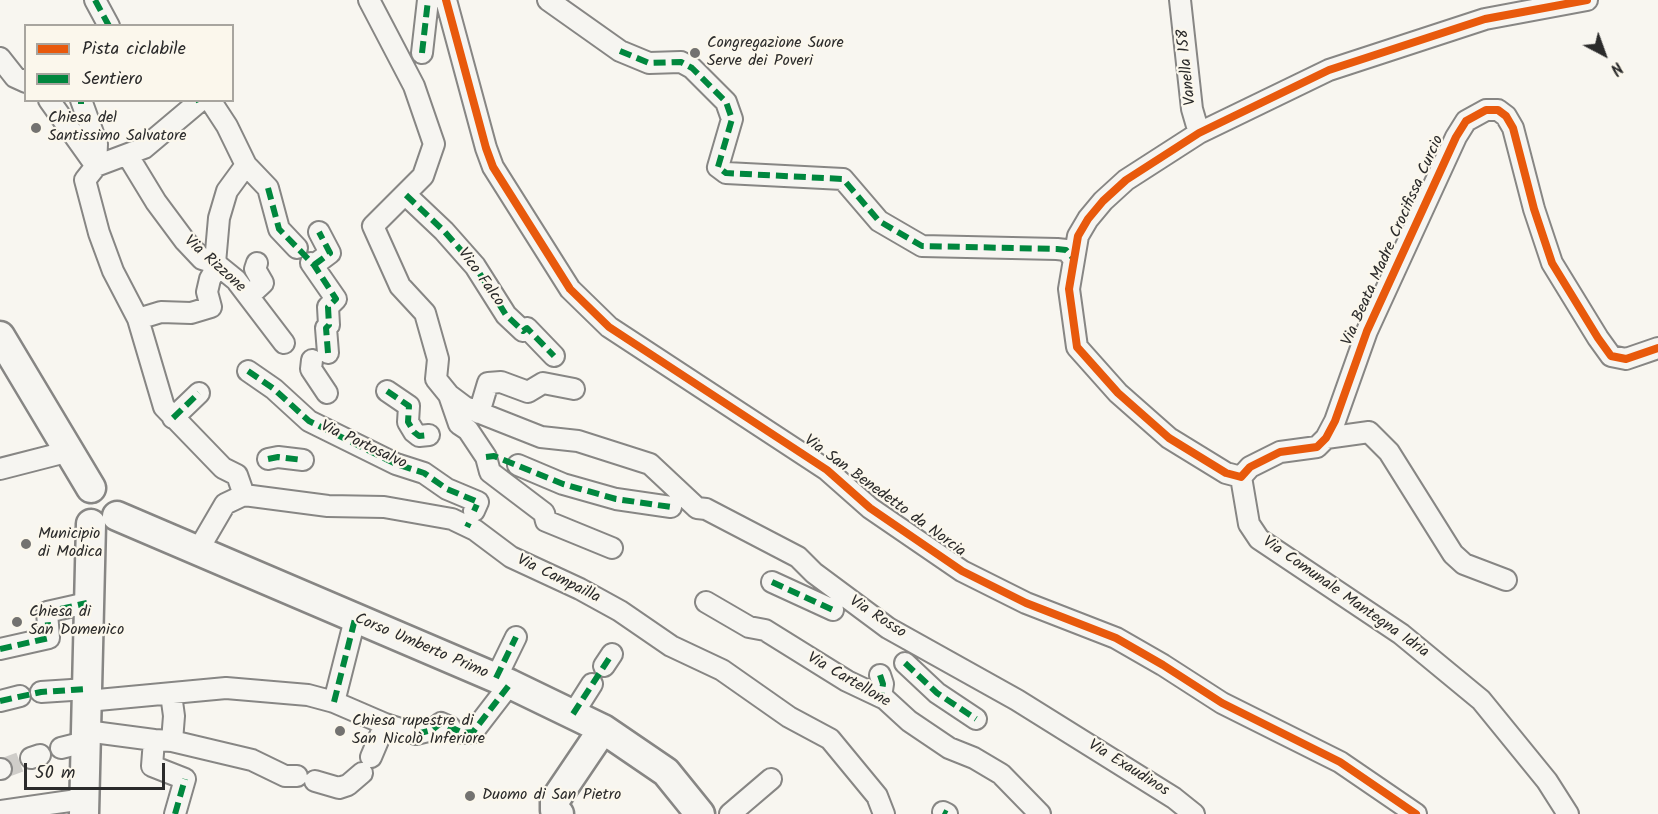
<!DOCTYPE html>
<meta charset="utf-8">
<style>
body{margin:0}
#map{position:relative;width:1658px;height:814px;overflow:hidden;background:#f8f6f0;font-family:Kalam,sans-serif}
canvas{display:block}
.legend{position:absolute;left:24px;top:24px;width:210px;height:78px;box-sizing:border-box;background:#fbf7ec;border:2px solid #a8a59f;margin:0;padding:8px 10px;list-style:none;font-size:18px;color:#2b2b2b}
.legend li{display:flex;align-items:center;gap:12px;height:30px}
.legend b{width:30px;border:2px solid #a8a59f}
.north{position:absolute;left:1574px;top:24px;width:60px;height:60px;-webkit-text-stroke:4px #fbf7ec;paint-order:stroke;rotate:139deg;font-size:16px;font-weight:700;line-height:24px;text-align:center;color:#2b2b2b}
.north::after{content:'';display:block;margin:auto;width:21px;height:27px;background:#2b2b2b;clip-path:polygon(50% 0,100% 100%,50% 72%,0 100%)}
.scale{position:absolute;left:24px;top:763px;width:141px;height:27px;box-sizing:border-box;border:3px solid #2b2b2b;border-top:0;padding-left:8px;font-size:18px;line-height:21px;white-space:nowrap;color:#2b2b2b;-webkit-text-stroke:4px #fbf7ec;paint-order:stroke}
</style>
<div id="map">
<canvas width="1658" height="814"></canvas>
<ul class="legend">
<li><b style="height:8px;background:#e8590c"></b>Pista ciclabile</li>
<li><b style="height:8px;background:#00873e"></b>Sentiero</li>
</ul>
<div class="north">N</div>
<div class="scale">50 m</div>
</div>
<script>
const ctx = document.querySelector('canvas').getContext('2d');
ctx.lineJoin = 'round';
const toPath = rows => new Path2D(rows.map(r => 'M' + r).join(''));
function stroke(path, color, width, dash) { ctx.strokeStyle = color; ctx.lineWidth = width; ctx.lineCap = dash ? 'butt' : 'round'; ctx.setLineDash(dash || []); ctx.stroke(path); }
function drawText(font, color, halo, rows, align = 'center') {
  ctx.font = font + ' Kalam,sans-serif'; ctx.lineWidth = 4.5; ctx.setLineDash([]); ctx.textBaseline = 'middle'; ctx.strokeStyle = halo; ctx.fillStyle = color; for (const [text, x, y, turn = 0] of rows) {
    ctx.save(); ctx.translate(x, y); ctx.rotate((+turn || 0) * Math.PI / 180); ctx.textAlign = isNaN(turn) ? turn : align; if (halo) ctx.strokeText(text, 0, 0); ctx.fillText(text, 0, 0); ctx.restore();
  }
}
const streetTunnel = toPath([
 [1,769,31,758]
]);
const street = toPath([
 [95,0,109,26],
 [369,0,414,86,434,144,423,176,373,226,400,286,425,313,438,359,436,379,449,395,459,424,468,430,486,457,490,472,544,513,546,521,612,548],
 [446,0,486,148,493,167,570,289,609,327,827,470,870,508,962,571,1026,603,1116,638,1163,665,1222,703,1340,762,1416,814],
 [548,0,620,51,649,63,681,62,692,68,726,102,732,119,718,167,726,173,843,179,879,221,922,246,1057,249,1066,250,1073,258],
 [1180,0,1192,109,1199,133],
 [1587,0,1485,19,1329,70,1199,133,1126,180,1103,201,1088,219,1078,236,1069,289,1077,347,1118,393,1169,438,1226,473,1241,477,1250,467,1280,452,1317,447,1326,438,1335,421,1367,331,1456,137,1466,121,1486,110,1498,110,1506,116,1513,128,1534,209,1552,263,1598,338,1611,356,1626,359,1658,348],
 [422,53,428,0],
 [0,58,15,77,26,82],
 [49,100,96,166,85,180,99,233,113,271,138,319,164,407,223,468,237,475,244,495],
 [81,100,97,144,96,166,144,148,201,100],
 [210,100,227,126,246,165,268,188,279,229,297,248],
 [128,156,156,202,185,241,202,259,215,263,236,280,284,343],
 [406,195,444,231,475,266,506,315,523,331,527,328,554,356],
 [215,263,219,218,227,191,246,165],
 [311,263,336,299,328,307,329,325,326,328,328,353],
 [314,265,330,253,319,232],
 [249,296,263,283,255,269,257,263],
 [138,319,161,312,191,313,211,307,207,292,210,279,218,265],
 [312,360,311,369,327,393],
 [248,371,274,389,309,421,396,464,424,473,447,489,478,502,474,511],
 [387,391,409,406,408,422,414,432,419,436,429,435],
 [449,395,465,407,541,437,578,441,650,464,697,508,706,509,798,557,814,573,888,628,1017,700,1174,798,1194,814],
 [479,413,488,383,501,382,528,392,543,383,574,389],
 [173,418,199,393],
 [1326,438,1369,432,1389,452,1453,554,1464,564,1506,580],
 [268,459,278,457,303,460],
 [518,465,563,484,616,499,671,507],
 [0,469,70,451],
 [1241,477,1249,524,1259,539,1401,634,1481,700,1547,781,1568,814],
 [197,552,225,504,244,495,328,506,384,507,452,519,475,530,511,557,580,589,620,611,671,646,722,670,789,717,830,739,877,796,884,814],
 [772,582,833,610],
 [706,602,749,627,765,630,847,681,885,699,909,721,949,748,974,758,1001,774,1040,814],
 [0,649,49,638,47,612,87,603],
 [905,663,937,693,976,719],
 [604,666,612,654],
 [880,675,883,684,881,697],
 [496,678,516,637],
 [41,692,87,689],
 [171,694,174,716,172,741],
 [0,701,20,696],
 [87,701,226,688,308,695,334,702,385,724,371,757],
 [334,702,355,619],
 [573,714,592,684],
 [385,724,416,734,432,730,441,723,450,727],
 [86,731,154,740,152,766,185,779,175,814],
 [463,733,473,732,510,684],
 [154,740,172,741,252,760,285,776,297,776],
 [61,748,85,742],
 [31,758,40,755],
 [0,769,1,769],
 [315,781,339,788,348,785,362,773],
 [0,811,84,799],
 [943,812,947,814],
 [730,814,771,779]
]);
const secondary = toPath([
 [0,336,91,488],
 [117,516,510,684,603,729,666,772,700,814],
 [84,814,91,524],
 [559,814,555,810,555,800,603,729]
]);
const quiet = toPath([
 [95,0,109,26],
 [620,51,649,63,681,62,692,68,726,102,732,119,718,167,726,173,843,179,879,221,922,246,1057,249,1066,250,1073,258],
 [422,53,428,0],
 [81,100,81,104],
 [198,100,199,102],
 [268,188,279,229,314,265,336,299,328,307,329,325,326,328,328,353],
 [406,195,444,231,475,266,506,315,523,331,527,328,554,356],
 [314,265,330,253,319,232],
 [248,371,274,389,309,421,396,464,424,473,447,489,478,502,474,511],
 [387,391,409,406,408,422,414,432,419,436,429,435],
 [173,418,199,393],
 [486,457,494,456,563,484,616,499,671,507],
 [268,459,278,457,303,460],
 [467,527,469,523],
 [772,582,833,610],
 [0,649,49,638,47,612,87,603],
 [905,663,937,693,976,719],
 [880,675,883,684,881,697],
 [496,678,516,637],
 [0,701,41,692,87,689],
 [334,702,355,619],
 [573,714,612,654],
 [416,734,432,730,441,723,463,733,473,732,510,684],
 [943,812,947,814],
 [175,814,185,779]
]);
const cycleway = toPath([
 [446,0,486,148,493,167,570,289,609,327,827,470,870,508,962,571,1026,603,1116,638,1163,665,1222,703,1340,762,1416,814],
 [1587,0,1485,19,1329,70,1199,133,1126,180,1103,201,1088,219,1078,236,1069,289,1077,347,1118,393,1169,438,1226,473,1241,477,1250,467,1280,452,1317,447,1326,438,1335,421,1367,331,1456,137,1466,121,1486,110,1498,110,1506,116,1513,128,1534,209,1552,263,1598,338,1611,356,1626,359,1658,348]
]);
const markers = [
 [695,53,6,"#737270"],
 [36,128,6,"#737270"],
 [26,544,6,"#737270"],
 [17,622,6,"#737270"],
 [340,731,6,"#737270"],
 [470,796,6,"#737270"]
];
const poiNames = [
 ["Congregazione Suore",707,44],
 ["Serve dei Poveri",707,62],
 ["Chiesa del",48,119],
 ["Santissimo Salvatore",48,137],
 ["Municipio",38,535],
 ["di Modica",38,553],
 ["Chiesa di",29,613],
 ["San Domenico",29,631],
 ["Chiesa rupestre di",352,722],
 ["San Nicolò Inferiore",352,740],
 ["Duomo di San Pietro",482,796]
];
const streetNames = [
 ["Vanella 158",1188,67,-96],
 ["Via Beata Madre Crocifissa Curcio",1394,241,-66],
 ["Via Rizzone",214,265,42],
 ["Vico Falco",480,278,54],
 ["Via Portosalvo",363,446,25],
 ["Via San Benedetto da Norcia",884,497,36],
 ["Via Campailla",558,580,26],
 ["Via Comunale Mantegna Idria",1345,598,35],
 ["Via Rosso",877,618,33],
 ["Corso Umberto Primo",421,647,23],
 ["Via Cartellone",848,681,30],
 ["Via Exaudinos",1128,769,32]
];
stroke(streetTunnel, '#cfcdc9', 20, [20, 10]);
stroke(street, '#878684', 24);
stroke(secondary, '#878684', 33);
stroke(street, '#f6f5f1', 20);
stroke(secondary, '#f6f5f1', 28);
stroke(quiet, '#00873e', 6, [12, 6]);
stroke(cycleway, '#e8590c', 8);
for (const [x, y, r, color] of markers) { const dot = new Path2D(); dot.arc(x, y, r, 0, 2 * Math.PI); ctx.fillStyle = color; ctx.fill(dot); stroke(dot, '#fbf7ec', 2); }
drawText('16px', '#2b2b2b', '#fbf7ec', poiNames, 'left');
drawText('16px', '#2b2b2b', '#fbf7ec', streetNames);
</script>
